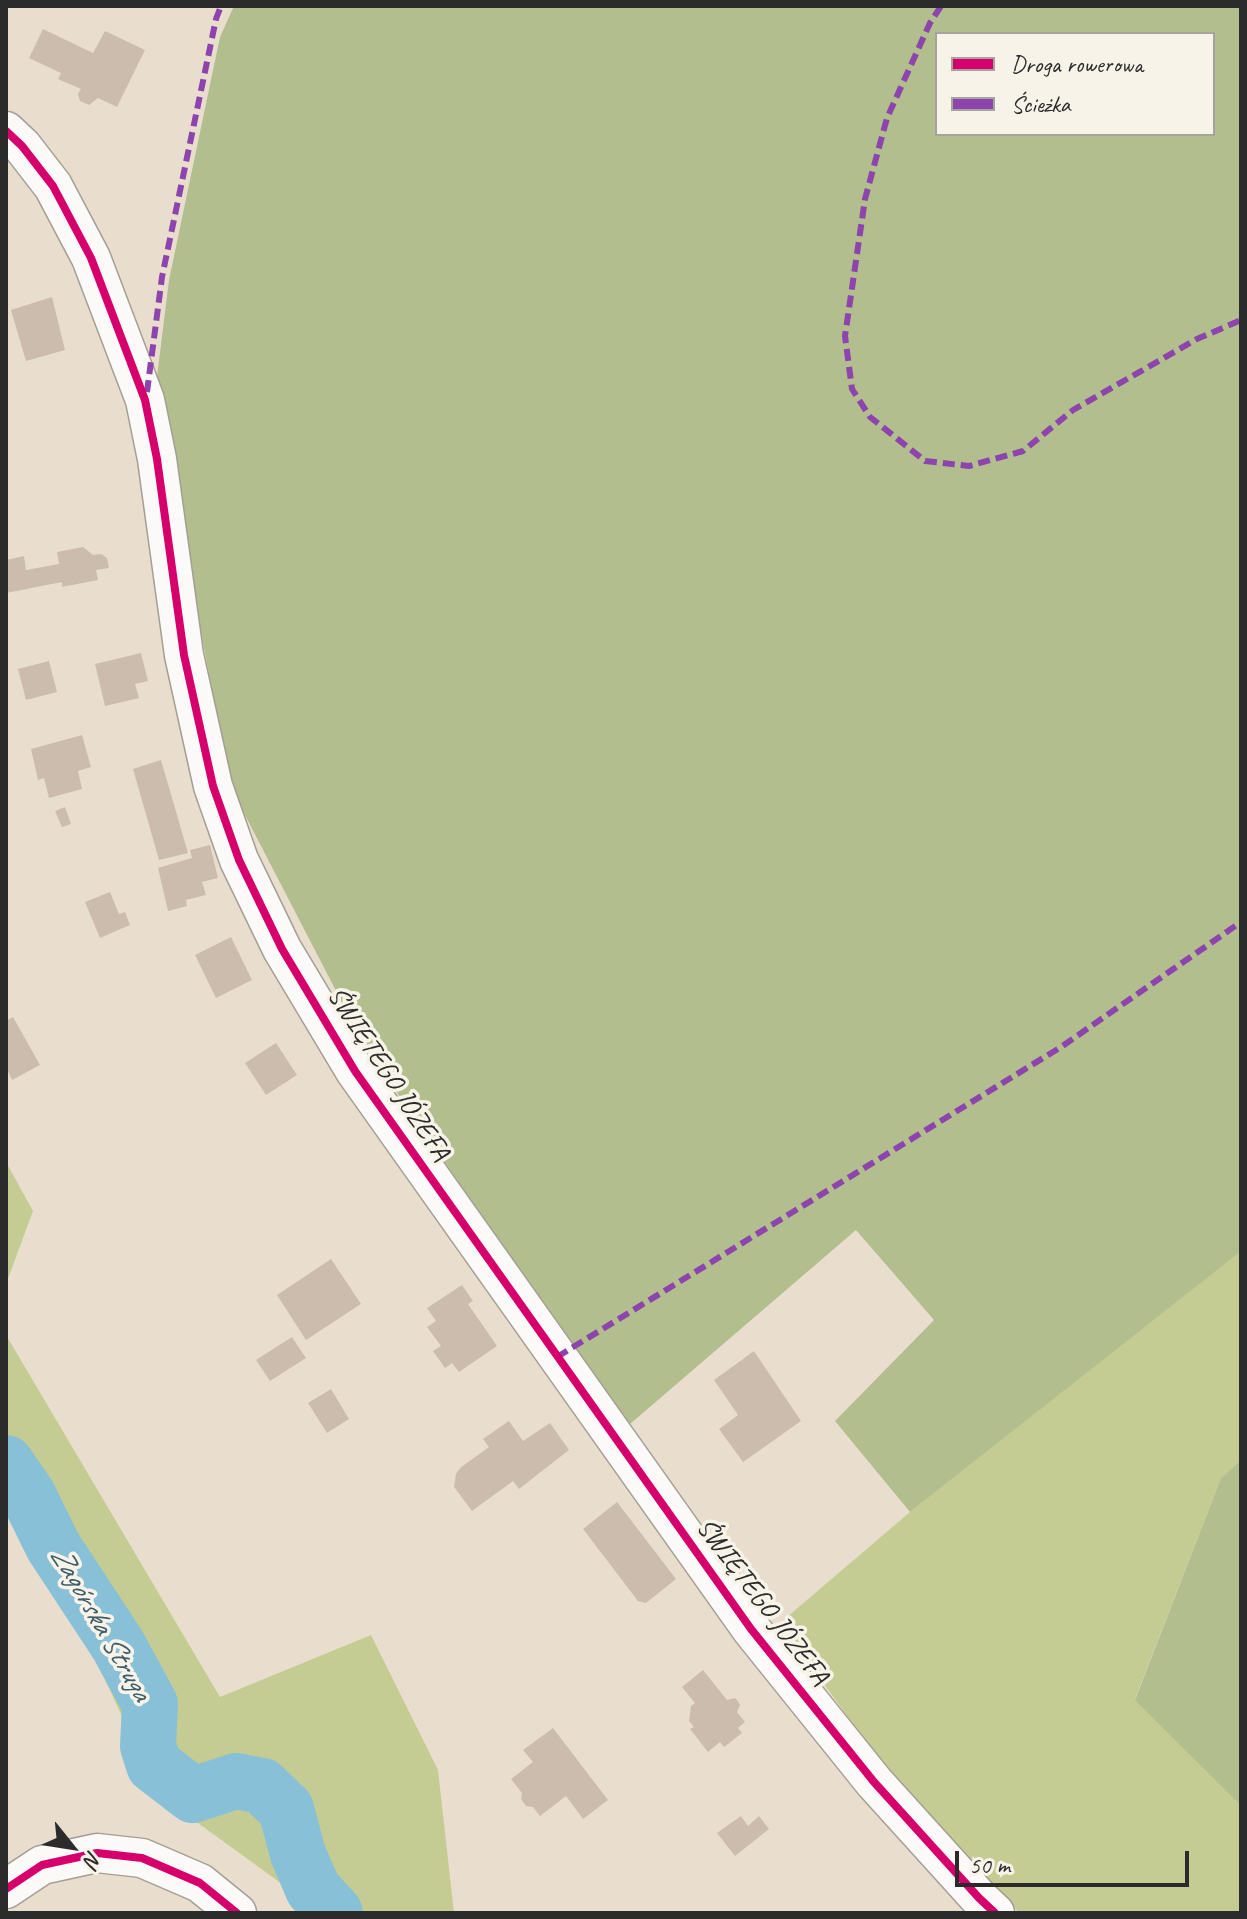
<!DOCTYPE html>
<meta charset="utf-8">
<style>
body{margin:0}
#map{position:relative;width:1247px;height:1919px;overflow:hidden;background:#e9dece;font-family:Caveat,sans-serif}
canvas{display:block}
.frame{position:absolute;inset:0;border:8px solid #2b2b2b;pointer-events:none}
.legend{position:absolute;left:935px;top:32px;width:280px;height:104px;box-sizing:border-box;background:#f7f3e8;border:2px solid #a5a39c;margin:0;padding:10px 14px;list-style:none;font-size:24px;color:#2b2b2b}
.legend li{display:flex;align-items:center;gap:16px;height:40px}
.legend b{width:40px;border:2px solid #a5a39c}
.north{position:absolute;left:32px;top:1807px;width:80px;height:80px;-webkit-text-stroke:6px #f7f3e8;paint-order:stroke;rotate:120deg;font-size:22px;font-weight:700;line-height:32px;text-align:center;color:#2b2b2b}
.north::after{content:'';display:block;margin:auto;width:28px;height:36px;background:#2b2b2b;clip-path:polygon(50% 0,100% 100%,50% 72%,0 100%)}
.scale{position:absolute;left:955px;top:1851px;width:234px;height:36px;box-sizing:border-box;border:4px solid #2b2b2b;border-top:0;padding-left:10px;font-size:24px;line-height:28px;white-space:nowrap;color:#2b2b2b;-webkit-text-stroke:6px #f7f3e8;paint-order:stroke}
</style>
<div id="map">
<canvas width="1247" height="1919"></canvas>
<div class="frame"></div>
<ul class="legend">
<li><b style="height:10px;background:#d6006c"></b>Droga rowerowa</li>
<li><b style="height:10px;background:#8e44ad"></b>Ścieżka</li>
</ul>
<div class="north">N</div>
<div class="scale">50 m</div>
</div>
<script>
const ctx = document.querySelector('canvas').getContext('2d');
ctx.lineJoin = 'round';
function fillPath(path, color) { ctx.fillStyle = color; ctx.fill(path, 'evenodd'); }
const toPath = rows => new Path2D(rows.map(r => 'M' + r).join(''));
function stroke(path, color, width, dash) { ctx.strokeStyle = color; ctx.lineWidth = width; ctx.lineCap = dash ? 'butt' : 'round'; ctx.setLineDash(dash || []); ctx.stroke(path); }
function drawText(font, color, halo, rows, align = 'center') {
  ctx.font = font + ' Caveat,sans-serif'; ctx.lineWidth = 7; ctx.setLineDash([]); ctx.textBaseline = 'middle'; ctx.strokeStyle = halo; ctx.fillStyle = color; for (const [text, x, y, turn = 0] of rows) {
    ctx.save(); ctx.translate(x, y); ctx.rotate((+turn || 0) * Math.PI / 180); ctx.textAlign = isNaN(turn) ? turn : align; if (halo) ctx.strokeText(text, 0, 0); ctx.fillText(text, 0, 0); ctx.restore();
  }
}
const green = toPath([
 [6,1162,33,1211,6,1284],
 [1239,1251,1241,1460,1221,1478,1135,1699,1241,1806,1241,1913,1020,1913,997,1893,879,1760,780,1623,910,1512],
 [6,1335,220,1697,371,1635,438,1770,454,1913,322,1913,158,1794,6,1466]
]);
const forest = toPath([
 [234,6,1241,6,1241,1251,910,1512,835,1421,934,1320,856,1230,630,1424,503,1247,363,1043,231,788,155,393,169,280,220,37],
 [937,34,1213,34,1213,134,937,134],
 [1241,1460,1241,1806,1135,1700,1221,1478]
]);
const river = toPath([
 [6,1463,28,1495,53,1546,118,1645,150,1704,148,1746,154,1765,193,1795,236,1781,262,1786,286,1809,298,1854,313,1889,335,1913]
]);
const building = toPath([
 [43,29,93,53,105,31,145,50,117,107,98,98,89,105,80,101,78,94,81,89,58,79,61,73,29,58],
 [52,297,65,350,26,361,11,310],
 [83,547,93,555,101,554,107,558,109,568,96,570,98,580,62,587,62,582,6,593,6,560,24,556,26,570,59,564,57,552],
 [141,653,148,681,135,684,139,698,105,706,95,664],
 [49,661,57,692,26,700,18,669],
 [82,735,91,767,78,771,82,789,49,798,44,778,38,780,31,749],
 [161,760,188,853,159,860,133,769],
 [65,807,71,824,62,827,55,811],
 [210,845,218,878,202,882,206,895,186,900,187,906,168,911,158,868,192,858,190,850],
 [110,892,119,914,125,912,130,925,100,938,85,902],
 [231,937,252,980,216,998,195,955],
 [13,1017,40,1065,12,1080,6,1067,6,1021],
 [276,1043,297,1075,266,1095,245,1063],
 [331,1259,361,1304,306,1340,277,1295],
 [462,1285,473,1301,468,1304,497,1346,459,1372,452,1363,445,1368,433,1351,441,1346,427,1327,436,1321,427,1308],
 [292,1337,306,1358,270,1381,256,1360],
 [754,1351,801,1421,743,1462,719,1429,738,1415,714,1380],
 [331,1389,349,1419,327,1433,308,1403],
 [509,1421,523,1441,550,1423,569,1450,519,1489,513,1481,472,1511,454,1487,456,1474,460,1468,489,1447,483,1439],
 [617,1502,676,1579,646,1603,638,1601,583,1529],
 [703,1670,727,1700,735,1698,738,1701,740,1705,737,1712,745,1722,738,1728,742,1733,728,1744,724,1747,720,1742,708,1752,690,1729,694,1727,689,1721,691,1706,695,1703,682,1687],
 [553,1728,608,1800,583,1819,566,1796,540,1816,533,1807,526,1806,521,1799,522,1793,511,1779,533,1762,523,1750],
 [741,1816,748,1826,759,1816,769,1829,735,1856,717,1833]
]);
const minor = toPath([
 [6,131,22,146,53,186,91,258,145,400,157,459,184,655,213,786,239,860,282,949,355,1071,751,1629,874,1782,979,1898,995,1913],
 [6,1889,42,1865,97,1853,142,1858,200,1883,237,1913]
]);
const quiet = toPath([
 [941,6,930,23,887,118,865,199,845,336,852,389,870,417,925,461,969,466,1023,451,1073,410,1197,339,1241,320],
 [147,392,162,277,216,19,221,6],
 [557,1357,1061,1047,1241,922]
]);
const cycleway = toPath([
 [6,131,22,146,53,186,91,258,145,400,157,459,184,655,213,786,239,860,282,949,355,1071,751,1629,874,1782,979,1898,995,1913],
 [6,1889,42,1865,97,1853,142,1858,200,1883,237,1913]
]);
const streetNames = [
 ["ŚWIĘTEGO JÓZEFA",388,1074,57],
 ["ŚWIĘTEGO JÓZEFA",762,1602,53]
];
const waterNames = [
 ["Zagórska Struga",100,1624,60]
];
fillPath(green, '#c5cc93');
fillPath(forest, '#b2be8d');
stroke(river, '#88c0d7', 56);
fillPath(building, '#ccbcad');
stroke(minor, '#a49e95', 41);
stroke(minor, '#fcfaf8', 38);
stroke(quiet, '#8e44ad', 6, [12, 6]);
stroke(cycleway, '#d6006c', 8);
drawText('28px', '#2b2b2b', '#f7f3e8', streetNames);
drawText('italic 30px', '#3d5b69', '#f7f3e8', waterNames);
</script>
